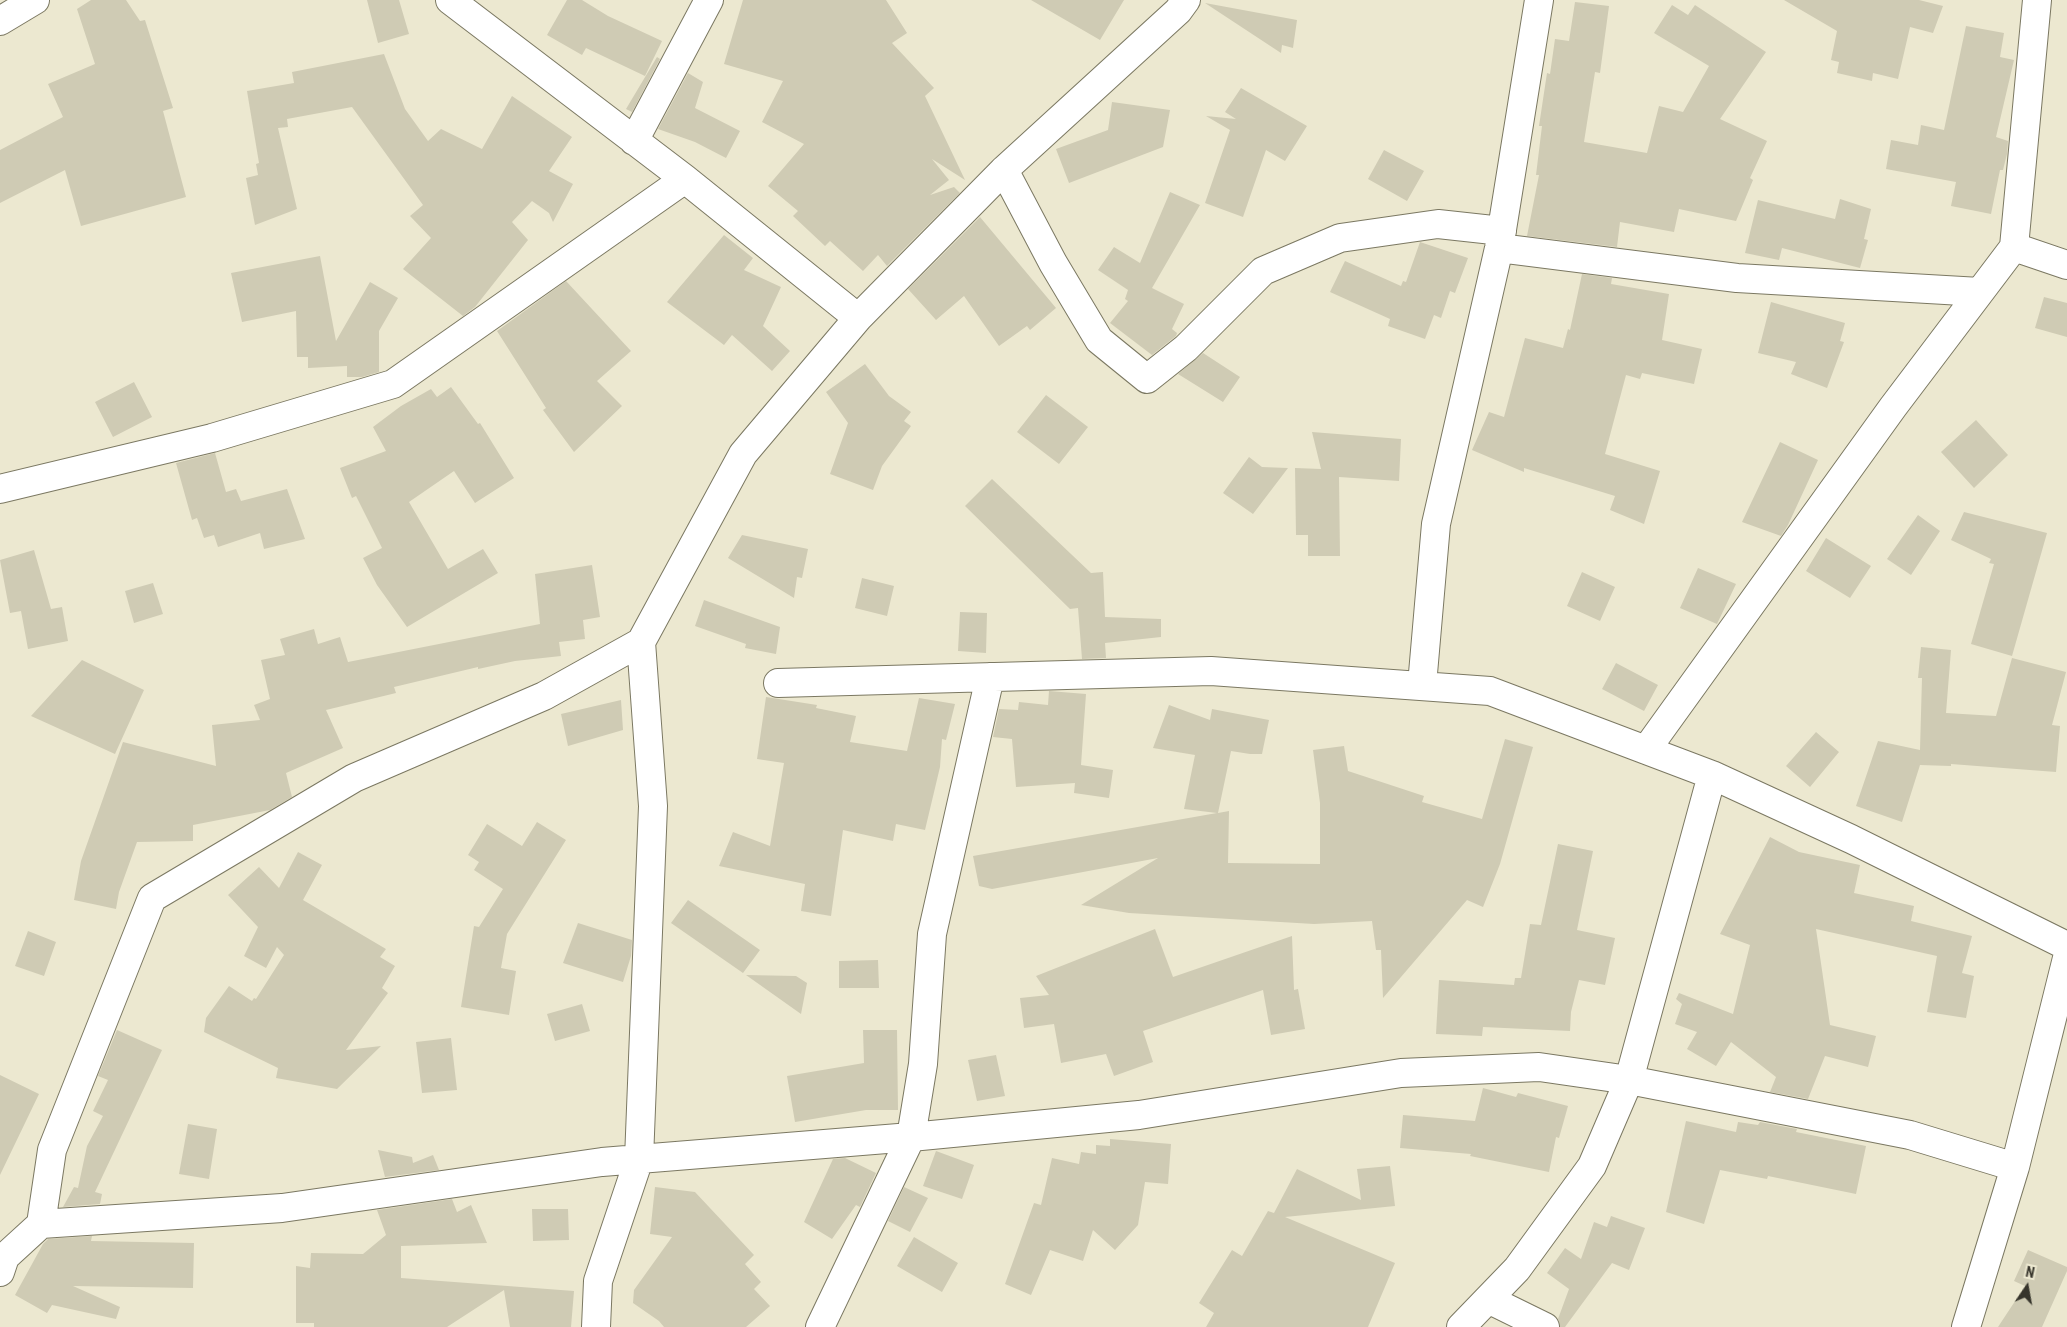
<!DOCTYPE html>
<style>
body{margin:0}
#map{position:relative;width:2067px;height:1327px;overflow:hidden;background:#ece8d0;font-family:"Roboto Condensed",sans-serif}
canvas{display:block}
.north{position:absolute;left:2002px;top:1262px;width:50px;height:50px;-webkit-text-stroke:4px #ece8d0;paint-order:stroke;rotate:12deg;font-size:14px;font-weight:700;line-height:20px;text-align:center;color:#37352c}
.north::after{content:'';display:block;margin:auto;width:18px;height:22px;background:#37352c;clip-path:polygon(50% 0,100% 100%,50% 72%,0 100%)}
</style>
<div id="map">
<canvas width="2067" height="1327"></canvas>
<div class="north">N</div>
</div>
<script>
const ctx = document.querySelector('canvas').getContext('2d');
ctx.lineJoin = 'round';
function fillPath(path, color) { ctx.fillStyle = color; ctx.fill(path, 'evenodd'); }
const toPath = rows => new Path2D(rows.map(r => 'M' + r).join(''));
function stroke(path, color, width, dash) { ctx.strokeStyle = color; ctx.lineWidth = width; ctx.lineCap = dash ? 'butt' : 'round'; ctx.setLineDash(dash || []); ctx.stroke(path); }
const building = toPath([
 [91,0,126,0,140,21,145,20,173,108,163,111,186,197,81,226,65,170,0,203,0,150,63,117,48,84,95,64,77,9],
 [367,0,399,0,409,34,378,43],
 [567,0,582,0,608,16,662,41,645,76,586,48,582,55,547,35],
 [743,0,886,0,907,33,892,43,934,88,925,96,965,180,932,159,949,180,930,195,954,187,960,193,887,266,878,255,863,271,830,241,825,246,793,216,798,211,768,186,804,144,762,122,783,81,724,64],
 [1031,0,1124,0,1100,40],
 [1784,0,1919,0,1943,6,1933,33,1910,27,1898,79,1873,73,1872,81,1837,73,1839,62,1831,60,1837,31],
 [1575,2,1609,6,1600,73,1595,72,1584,142,1647,153,1659,106,1683,112,1709,66,1654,33,1672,5,1688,15,1695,5,1766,52,1720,119,1767,141,1750,178,1753,180,1736,221,1679,209,1674,232,1620,222,1617,247,1527,236,1539,175,1536,175,1542,126,1539,126,1547,73,1550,74,1555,39,1569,41],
 [1205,3,1297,20,1293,48,1282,45,1281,53],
 [1966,26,2004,33,2000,57,2014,60,1996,137,2008,141,2007,154,2003,170,2000,170,1991,214,1951,206,1956,182,1886,169,1891,140,1918,145,1921,125,1944,130],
 [384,54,405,109,428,141,441,129,482,149,512,96,572,137,549,171,573,184,553,222,549,213,532,201,512,222,528,240,475,307,463,316,403,269,431,238,410,216,423,205,352,107,287,119,288,127,278,128,297,209,255,225,246,178,258,175,256,164,259,163,247,91,294,83,292,72],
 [657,57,660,59,632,112,626,109],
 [688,73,703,82,695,108,740,131,726,158,695,142,658,129],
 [1241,88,1307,126,1285,161,1266,150,1243,217,1205,203,1230,130,1206,116,1236,119,1225,112],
 [1112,102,1170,110,1163,147,1069,183,1056,149,1108,130],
 [1384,150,1424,171,1407,201,1368,179],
 [1170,192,1200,205,1152,288,1184,304,1172,329,1177,333,1176,336,1152,355,1110,323,1128,301,1125,299,1128,290,1098,270,1114,247,1140,263],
 [1840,199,1871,209,1864,239,1868,240,1860,268,1782,248,1779,260,1745,253,1758,200,1835,219],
 [980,217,1056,308,1030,330,1027,326,999,346,964,296,936,320,908,289],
 [724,235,753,258,744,270,781,287,763,326,790,351,772,371,732,335,724,345,667,302],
 [1420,242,1468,258,1455,293,1450,291,1441,318,1434,315,1425,339,1388,326,1390,319,1330,292,1345,261,1401,286,1403,281,1406,282],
 [320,256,336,341,370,282,398,298,379,331,379,372,362,377,347,377,347,366,308,368,308,357,297,357,296,311,242,322,231,273],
 [1582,274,1612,278,1611,284,1669,294,1662,340,1702,349,1694,384,1642,373,1640,379,1626,375,1605,454,1660,471,1644,524,1610,510,1615,496,1524,468,1524,472,1472,450,1489,412,1504,417,1525,338,1563,348,1568,329,1570,330],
 [566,281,631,351,597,381,622,406,574,452,543,410,546,408,497,331],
 [2044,297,2067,303,2067,337,2035,328],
 [1771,302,1845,323,1840,341,1844,342,1827,388,1791,374,1796,362,1758,353],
 [1203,353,1240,377,1223,402,1178,374],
 [865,364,889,396,911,412,904,421,911,426,882,466,873,490,830,474,848,423,826,392],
 [134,382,152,417,113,437,95,402],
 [451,387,478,424,480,423,514,478,475,503,454,471,409,502,448,569,483,549,498,573,407,627,377,585,363,558,382,548,356,496,352,498,340,468,386,451,373,427,401,406,431,389,437,397],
 [1046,395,1088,427,1059,464,1017,432],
 [1976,420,2008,455,1974,488,1941,452],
 [1312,432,1401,439,1399,481,1339,477,1340,556,1308,556,1308,535,1296,535,1295,468,1321,469],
 [1780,442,1818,460,1788,525,1781,536,1742,522],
 [215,453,226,492,236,489,241,501,287,489,305,539,264,549,260,533,218,547,214,535,204,538,197,518,192,520,176,463],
 [1249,457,1262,467,1288,468,1253,514,1223,493],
 [992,479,1091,573,1103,572,1105,617,1161,619,1161,637,1105,643,1106,658,1082,659,1078,608,1070,609,965,506],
 [1964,512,2047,533,2012,656,1971,644,1994,564,1989,563,1991,559,1951,540],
 [1918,515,1940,531,1911,575,1887,559],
 [742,535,808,549,802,578,797,577,794,598,728,558],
 [1826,538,1871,566,1850,598,1806,571],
 [34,550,51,609,62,607,68,641,28,649,21,611,10,613,0,560],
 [592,565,600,617,583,620,585,639,559,642,561,656,515,661,478,669,478,667,394,687,396,693,326,710,343,748,286,773,292,797,270,810,193,825,193,841,137,842,119,892,116,909,74,900,81,861,123,742,216,766,212,725,260,720,254,705,270,699,261,660,285,655,280,639,314,629,318,644,340,637,348,662,540,624,535,574],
 [1698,568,1736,584,1717,624,1680,608],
 [1582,572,1615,587,1600,621,1567,606],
 [862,578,894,586,887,616,855,608],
 [153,583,163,614,134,623,125,591],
 [704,600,780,627,776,654,745,648,746,644,695,626],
 [960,612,987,613,986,653,958,651],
 [1921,647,1951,650,1946,713,1996,716,2012,658,2066,672,2052,725,2060,726,2056,772,1951,764,1951,766,1920,765,1902,822,1856,806,1878,741,1920,750,1922,678,1918,678],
 [82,660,144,690,115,754,31,716],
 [1616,663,1658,685,1644,711,1602,689],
 [1049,691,1086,694,1081,765,1113,770,1109,798,1074,793,1075,783,1016,787,1012,739,993,737,999,709,1018,710,1019,702,1048,705],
 [766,697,817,705,816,708,856,716,850,742,907,751,919,698,955,704,946,740,942,739,940,767,925,830,896,824,893,841,843,830,831,916,801,911,805,884,719,866,733,832,770,846,784,763,757,759],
 [621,700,623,730,568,746,561,714],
 [1169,705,1210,720,1212,709,1269,720,1262,754,1250,754,1231,751,1218,813,1229,811,1228,863,1320,864,1320,803,1313,750,1344,746,1348,771,1424,796,1422,802,1482,819,1505,739,1533,747,1500,864,1483,907,1467,900,1383,998,1381,950,1376,950,1372,921,1314,924,1129,913,1081,905,1158,858,992,889,979,886,973,856,1217,813,1184,809,1195,755,1153,748],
 [1816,732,1839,752,1810,787,1786,766],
 [537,822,566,840,507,934,501,968,516,971,509,1015,461,1007,474,926,479,927,503,889,474,870,479,862,468,855,487,824,522,846],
 [1770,837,1799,852,1860,865,1854,893,1914,906,1911,921,1972,936,1962,973,1974,976,1966,1018,1927,1012,1937,956,1816,929,1830,1025,1876,1036,1868,1067,1825,1056,1808,1099,1770,1092,1776,1077,1731,1042,1716,1066,1687,1049,1697,1032,1675,1024,1682,1004,1676,999,1679,993,1733,1014,1750,945,1720,934],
 [1558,844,1593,851,1577,930,1615,938,1605,985,1579,980,1571,1012,1570,1031,1483,1027,1482,1036,1436,1034,1439,980,1514,985,1515,978,1521,978,1530,924,1541,925],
 [298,852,322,865,303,900,386,949,380,957,395,966,382,988,388,993,346,1050,381,1046,337,1089,276,1078,278,1068,204,1032,206,1018,229,986,252,1001,254,998,256,999,284,955,277,947,266,968,244,956,258,927,228,895,259,867,279,888],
 [688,900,760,950,743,973,671,923],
 [578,923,632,940,631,956,623,982,563,963],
 [1155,929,1173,977,1292,936,1294,990,1298,989,1305,1029,1271,1035,1263,990,1143,1031,1153,1062,1114,1076,1106,1054,1061,1063,1054,1024,1024,1028,1020,998,1049,995,1036,976],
 [28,931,56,942,44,976,15,966],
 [878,960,879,988,839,988,839,961],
 [746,975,796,976,807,983,801,1014],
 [582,1004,590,1031,555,1041,547,1014],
 [117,1030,162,1050,95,1192,102,1194,100,1204,63,1207,74,1187,78,1188,87,1146,103,1116,93,1111,108,1080,98,1076],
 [863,1030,897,1030,898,1110,866,1110,795,1122,787,1076,864,1063],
 [451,1038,457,1090,422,1093,416,1042],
 [996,1055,1005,1096,977,1101,968,1060],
 [0,1075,39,1094,0,1175],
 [1483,1088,1516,1097,1518,1093,1568,1106,1559,1138,1556,1137,1549,1172,1470,1156,1471,1154,1400,1148,1403,1115,1475,1121],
 [1686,1121,1736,1132,1738,1122,1758,1125,1760,1122,1797,1129,1796,1132,1866,1146,1856,1194,1768,1176,1767,1179,1720,1170,1704,1224,1666,1212],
 [188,1124,217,1129,209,1179,179,1174],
 [1110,1139,1171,1144,1168,1184,1145,1182,1138,1225,1115,1250,1093,1230,1083,1261,1050,1250,1031,1295,1005,1284,1034,1203,1041,1205,1052,1158,1079,1164,1081,1152,1096,1154,1096,1145,1110,1146],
 [378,1150,412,1157,413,1163,433,1155,439,1170,385,1177],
 [936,1151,974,1165,962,1199,923,1186],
 [845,1158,876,1173,860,1207,856,1205,832,1239,804,1222,833,1159],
 [1390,1166,1395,1206,1285,1217,1395,1263,1368,1327,1206,1327,1214,1313,1199,1303,1232,1250,1242,1256,1268,1211,1274,1213,1297,1169,1361,1200,1357,1169],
 [655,1187,695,1192,754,1255,745,1264,761,1282,754,1289,770,1306,746,1327,664,1327,659,1321,633,1303,634,1290,672,1237,650,1234],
 [904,1187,928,1198,910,1232,888,1221],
 [452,1199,457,1212,471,1205,487,1243,401,1246,401,1278,574,1291,571,1327,510,1327,504,1290,447,1327,314,1327,314,1323,296,1323,296,1266,310,1268,311,1253,363,1254,386,1235,377,1210],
 [532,1209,568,1209,569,1240,533,1241],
 [1611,1216,1645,1228,1629,1270,1612,1263,1565,1327,1560,1327,1558,1319,1569,1289,1547,1273,1565,1248,1581,1259,1594,1222,1607,1227],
 [92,1236,91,1241,194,1243,193,1288,73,1286,120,1307,116,1319,52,1305,47,1313,15,1295,43,1244,48,1239],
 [914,1237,958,1263,942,1292,897,1266],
 [2028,1250,2067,1267,2067,1271,2042,1327,1998,1327,2025,1286,2014,1281]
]);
const minor = toPath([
 [450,0,685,179,858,318],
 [0,21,35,0],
 [634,141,709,0],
 [1004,170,1053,263,1099,340,1147,379,1186,348,1263,271,1340,238,1438,224,1502,231],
 [2014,247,2067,265],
 [1499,248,1737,278,1980,292],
 [0,489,212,438,393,384,685,179],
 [778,683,1211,671,1490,691,1712,775,1851,839,2067,946],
 [1422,685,1436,524,1499,248,1539,0],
 [1646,750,1893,407,2014,247,2037,0],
 [41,1224,52,1150,152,898,354,778,544,696,641,642],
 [0,1272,5,1257,41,1224,282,1208,602,1162,911,1137,1139,1115,1401,1073,1539,1067,1629,1080,1910,1135,2015,1167,2067,958],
 [1488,1299,1545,1327],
 [596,1327,598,1281,639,1159,653,806,641,642,743,454,858,318,1004,170,1178,11,1186,0],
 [820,1327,911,1137,923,1064,932,934,990,677],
 [1461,1327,1517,1269,1592,1166,1629,1080,1712,775],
 [1966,1327,2015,1167]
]);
fillPath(building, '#cfcbb4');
stroke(minor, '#7b7862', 30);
stroke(minor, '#fff', 28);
</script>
